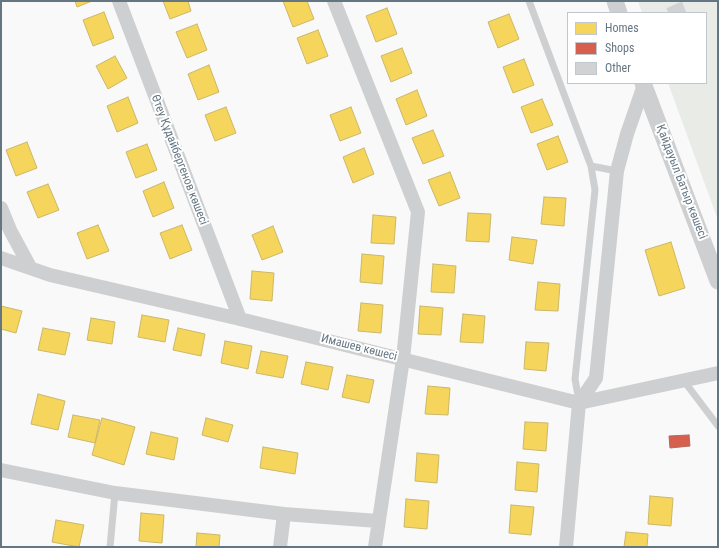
<!DOCTYPE html>
<meta charset="utf-8">
<style>
body{margin:0}
#map{position:relative;width:719px;height:548px;overflow:hidden;background:#f9f9f9;font-family:"Roboto Condensed",sans-serif}
canvas{display:block}
.frame{position:absolute;inset:0;border:2px solid #657683;pointer-events:none}
.legend{position:absolute;left:567px;top:12px;width:140px;height:72px;box-sizing:border-box;background:#fff;border:1px solid #c1c8cd;margin:0;padding:5px 7px;list-style:none;font-size:12px;color:#657683}
.legend li{display:flex;align-items:center;gap:8px;height:20px}
.legend b{width:20px;border:1px solid #c1c8cd}
</style>
<div id="map">
<canvas width="719" height="548"></canvas>
<div class="frame"></div>
<ul class="legend">
<li><b style="height:11px;background:#f6d55c"></b>Homes</li>
<li><b style="height:11px;background:#d6604d"></b>Shops</li>
<li><b style="height:11px;background:#d0d2d3"></b>Other</li>
</ul>
</div>
<script>
const ctx = document.querySelector('canvas').getContext('2d');
ctx.lineJoin = 'round';
function fillPath(path, color) { ctx.fillStyle = color; ctx.fill(path, 'evenodd'); }
const toPath = rows => new Path2D(rows.map(r => 'M' + r).join(''));
function stroke(path, color, width, dash) { ctx.strokeStyle = color; ctx.lineWidth = width; ctx.lineCap = dash ? 'butt' : 'round'; ctx.setLineDash(dash || []); ctx.stroke(path); }
function drawText(font, color, halo, rows, align = 'center') {
  ctx.font = font + ' "Roboto Condensed",sans-serif'; ctx.lineWidth = 4; ctx.setLineDash([]); ctx.textBaseline = 'middle'; ctx.strokeStyle = halo; ctx.fillStyle = color; for (const [text, x, y, turn = 0] of rows) {
    ctx.save(); ctx.translate(x, y); ctx.rotate((+turn || 0) * Math.PI / 180); ctx.textAlign = isNaN(turn) ? turn : align; if (halo) ctx.strokeText(text, 0, 0); ctx.fillText(text, 0, 0); ctx.restore();
  }
}
const green = toPath([
 [638,1,718,1,718,220,668,83,706,83,706,13,642,13]
]);
const homes = toPath([
 [75,1,92,1,77,7,75,1],
 [163,1,188,1,191,11,170,19,163,1],
 [283,1,307,1,314,19,293,27,283,1],
 [387,8,397,34,376,42,366,16,387,8],
 [104,12,114,38,93,46,83,20,104,12],
 [509,14,519,39,498,48,488,22,509,14],
 [197,24,207,50,187,58,176,32,197,24],
 [318,30,328,56,307,64,297,38,318,30],
 [402,48,412,73,391,82,381,56,402,48],
 [115,56,127,78,108,89,96,66,115,56],
 [524,59,534,85,513,93,503,67,524,59],
 [209,65,219,92,198,100,188,74,209,65],
 [417,90,427,116,406,125,396,99,417,90],
 [128,97,138,123,117,132,107,106,128,97],
 [542,99,553,125,531,133,521,107,542,99],
 [226,107,236,133,215,141,205,115,226,107],
 [351,107,361,133,340,141,330,115,351,107],
 [433,130,444,156,423,164,412,138,433,130],
 [558,136,568,162,547,170,537,144,558,136],
 [27,142,37,168,16,176,6,150,27,142],
 [147,144,157,170,136,178,126,152,147,144],
 [364,148,374,174,353,183,343,157,364,148],
 [450,172,460,198,439,206,428,180,450,172],
 [164,182,174,208,153,217,143,191,164,182],
 [48,184,59,210,38,218,27,192,48,184],
 [544,197,566,198,564,226,541,224,544,197],
 [468,213,491,214,489,242,466,241,468,213],
 [373,215,396,217,394,244,371,243,373,215],
 [98,225,109,251,87,259,77,233,98,225],
 [182,225,192,250,170,259,160,233,182,225],
 [273,226,283,252,262,260,252,235,273,226],
 [512,237,537,240,533,264,509,260,512,237],
 [671,242,685,288,659,296,645,250,671,242],
 [362,254,384,256,382,284,360,282,362,254],
 [433,264,456,266,454,293,431,292,433,264],
 [252,271,274,273,272,301,250,299,252,271],
 [538,282,560,284,558,311,535,310,538,282],
 [361,303,383,305,381,333,358,331,361,303],
 [1,306,22,311,16,333,1,329,1,306],
 [420,306,443,308,441,335,418,334,420,306],
 [463,314,485,316,483,343,460,342,463,314],
 [142,315,169,320,165,342,138,337,142,315],
 [91,318,115,322,112,344,87,340,91,318],
 [43,328,70,333,65,355,38,350,43,328],
 [178,328,205,334,201,356,173,350,178,328],
 [225,341,252,346,248,369,221,363,225,341],
 [526,342,549,343,546,371,524,369,526,342],
 [261,351,288,356,283,378,256,373,261,351],
 [306,362,333,367,328,390,301,384,306,362],
 [347,375,374,380,369,403,342,397,347,375],
 [428,386,450,388,448,415,425,414,428,386],
 [38,394,65,401,58,430,31,424,38,394],
 [73,415,100,420,95,443,68,437,73,415],
 [102,418,135,427,124,465,92,455,102,418],
 [206,418,233,425,228,442,202,435,206,418],
 [525,422,548,423,546,451,523,449,525,422],
 [151,432,178,438,174,460,146,454,151,432],
 [263,447,298,453,295,474,260,468,263,447],
 [417,453,439,455,437,483,415,481,417,453],
 [517,462,539,464,537,492,515,490,517,462],
 [650,496,673,498,671,526,648,524,650,496],
 [406,499,429,501,427,529,404,527,406,499],
 [511,505,534,507,531,535,509,533,511,505],
 [141,513,164,515,162,543,139,541,141,513],
 [56,520,84,525,79,547,52,542,56,520],
 [626,532,648,534,647,547,624,547,626,532],
 [197,533,220,535,219,547,196,547,197,533]
]);
const shops = toPath([
 [689,435,690,446,670,448,669,436,689,435]
]);
const building = toPath([
 [682,1,687,13,668,13,666,8,682,1]
]);
const service = toPath([
 [529,1,591,166,617,171],
 [684,381,718,426],
 [579,401,575,379,595,190,591,166],
 [110,547,115,493]
]);
const minor = toPath([
 [119,1,240,319],
 [334,1,418,212,403,359,375,547],
 [1,208,10,230,30,267],
 [1,258,50,275,240,319,579,403,718,373],
 [1,470,115,493,284,514],
 [280,547,284,514,378,521],
 [566,547,579,403,596,378,617,171,627,134,644,85]
]);
const tertiary = toPath([
 [615,1,619,13],
 [643,83,718,281]
]);
const streetNames = [
 ["Өтеу Құдайбергенов көшесі",179,160,69],
 ["Қайдауыл Батыр көшесі",681,182,69],
 ["Имашев көшесі",359,348,14]
];
fillPath(green, '#e8ebe6');
fillPath(homes, '#f6d55c');
stroke(homes, '#cab868', 1);
fillPath(shops, '#d6604d');
stroke(shops, '#b4675d', 1);
fillPath(building, '#d0d2d3');
stroke(building, '#e8e8e8', 1);
stroke(service, '#cecfd0', 7);
stroke(minor, '#cecfd0', 14);
stroke(tertiary, '#cecfd0', 17);
drawText('12px', '#657683', '#fff', streetNames);
</script>
